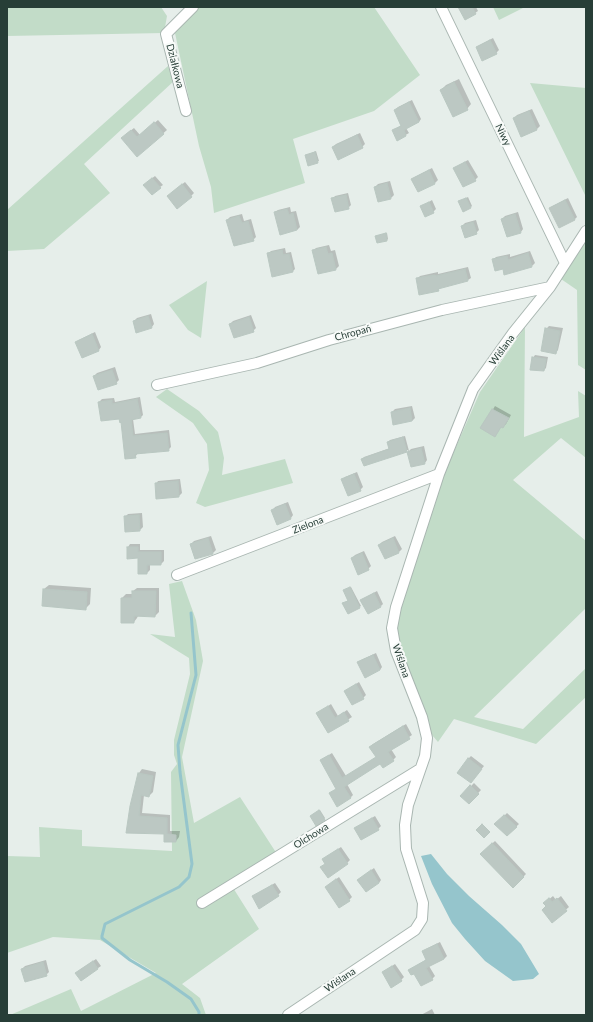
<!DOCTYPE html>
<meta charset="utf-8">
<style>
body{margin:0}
#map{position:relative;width:593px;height:1022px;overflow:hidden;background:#e6eeea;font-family:Lato,sans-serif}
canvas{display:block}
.frame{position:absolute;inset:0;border:8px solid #273e37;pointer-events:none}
</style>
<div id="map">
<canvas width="593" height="1022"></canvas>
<div class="frame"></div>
</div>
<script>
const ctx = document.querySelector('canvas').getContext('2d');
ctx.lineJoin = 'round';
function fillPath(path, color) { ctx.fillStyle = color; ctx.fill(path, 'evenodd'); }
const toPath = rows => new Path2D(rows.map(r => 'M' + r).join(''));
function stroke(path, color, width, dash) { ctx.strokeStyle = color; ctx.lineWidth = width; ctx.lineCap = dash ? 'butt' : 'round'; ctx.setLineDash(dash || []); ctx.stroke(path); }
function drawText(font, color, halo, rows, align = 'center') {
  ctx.font = font + ' Lato,sans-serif'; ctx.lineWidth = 4; ctx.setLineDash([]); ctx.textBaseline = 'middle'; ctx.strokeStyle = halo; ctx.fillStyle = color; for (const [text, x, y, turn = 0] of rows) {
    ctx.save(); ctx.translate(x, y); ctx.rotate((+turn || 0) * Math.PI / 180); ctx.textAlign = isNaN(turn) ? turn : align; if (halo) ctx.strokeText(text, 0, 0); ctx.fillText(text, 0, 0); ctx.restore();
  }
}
const green = toPath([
 [7,7,161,7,167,16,164,33,7,36],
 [198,7,374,7,420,75,374,111,293,139,305,183,214,213,211,187,199,146,175,33,181,24],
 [493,7,522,7,523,8,499,20],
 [168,66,174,81,84,164,110,193,44,249,7,251,7,210],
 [530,83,586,88,586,197],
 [586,238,586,370,578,365,577,290,561,279],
 [207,281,201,338,188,330,169,305],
 [525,327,524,437,579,417,578,391,586,396,586,458,561,438,513,480,586,541,586,608,474,717,523,729,586,668,586,697,536,744,454,719,438,742,432,735,401,651,396,628,402,602,445,472,480,392],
 [167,389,199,411,218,432,224,458,222,475,285,459,293,483,205,507,196,503,209,470,207,444,193,423,156,397],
 [182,581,196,620,203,661,182,757,194,823,240,797,277,854,230,883,259,929,182,984,200,998,206,1015,10,1015,71,989,81,1011,156,973,100,940,53,937,7,953,7,856,40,857,39,827,82,830,82,846,172,851,171,772,177,764,174,755,174,740,190,674,189,658,150,634,175,637,169,584]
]);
const water = toPath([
 [431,854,447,874,469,896,502,925,521,944,539,974,533,979,513,981,485,961,465,939,452,923,432,884,421,856]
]);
const shadow = toPath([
 [459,7,476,7,478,11,475,13],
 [493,38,499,50,496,53,477,47,480,45],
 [459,79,471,104,467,109,441,90,446,85],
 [412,100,421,119,419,122,406,128,409,133,397,140,393,130,402,125,395,110,398,107],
 [532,109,540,126,537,129,522,136,514,118,517,115],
 [158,120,167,130,137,156,125,135,134,128,140,135],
 [360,133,365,144,362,147,333,147,336,144],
 [316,151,319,161,309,165,306,155],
 [468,160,478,177,475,180,454,168],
 [432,168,438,180,435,183,418,191,412,179,415,177],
 [155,176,163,185,160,187,147,182],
 [390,181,394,195,391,198,379,201,375,187,378,184],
 [185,182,194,193,191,196,171,193],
 [348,193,351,205,348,208,333,199,335,196],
 [468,197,472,206,471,207,460,201],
 [568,198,577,217,574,220,550,208,553,206],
 [432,200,436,209,433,212,421,207],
 [290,207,291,212,296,211,300,227,297,230,275,212,278,210],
 [518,212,523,229,521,232,508,236,502,219,505,216],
 [242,214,244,221,251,219,256,237,253,240,227,220,230,217],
 [476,220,479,230,476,233,462,226,465,223],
 [387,233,388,239,387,240,376,236],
 [329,245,331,251,335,250,339,266,336,269,319,273,313,251,316,248],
 [285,248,286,253,291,252,295,269,292,272,268,254,271,251],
 [530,251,535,263,532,266,505,274,504,268,493,260,496,257,510,254,510,257],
 [468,267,471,278,468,280,442,287,438,290,417,279,420,276,438,272,438,274],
 [151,314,154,324,152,327,137,331,134,321,137,318],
 [251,315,256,328,253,331,230,324,233,321],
 [549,326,563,328,558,350,556,353,546,329],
 [95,332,101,347,99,350,83,357,76,342,79,340],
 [535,355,548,357,546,368,544,370,533,358],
 [115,367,119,380,116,383,94,376,97,373],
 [140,397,143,415,141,417,133,419,135,434,169,430,171,447,168,450,138,453,135,457,120,418,99,402,102,399,114,398,115,402],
 [412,406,415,418,412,421,392,412,395,409],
 [495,406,511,415,506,424,503,427,501,426,495,436,482,428],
 [405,436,409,451,411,449,424,446,427,460,425,463,412,466,408,450,365,465,362,459,364,457,390,448,388,442,390,440],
 [357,472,363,487,360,490,343,480,345,477],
 [180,479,182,493,179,496,156,484,158,481],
 [288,502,293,515,291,518,273,510,275,507],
 [142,513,143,527,140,530,125,517,128,514],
 [211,536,216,550,213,553,195,558,191,544,194,541],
 [395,536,402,549,399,552,385,558,379,545,382,542],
 [130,544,140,544,140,550,164,550,164,561,161,564,150,564,150,570,147,573,139,573,139,557,128,547],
 [364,551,371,566,368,569,352,558,355,555],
 [49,585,91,588,90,604,85,609,43,605,44,589],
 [351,587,361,606,349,613,345,602,349,600,345,590],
 [137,588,159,588,159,612,155,616,138,616,137,618,134,622,122,598,126,594,133,594,133,591],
 [377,591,383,604,381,606,361,600],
 [376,653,382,667,380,670,358,662,361,660],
 [359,682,366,695,363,698,345,691],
 [331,704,338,716,347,710,352,717,329,732,318,713],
 [406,724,412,735,391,749,396,757,393,760,381,763,347,784,353,795,350,798,337,788,321,761,324,758,332,753,346,776,377,757,370,747,373,744],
 [471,756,484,766,471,782,468,759],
 [142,769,156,772,153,792,149,796,144,795,142,813,170,815,170,831,180,831,179,837,176,841,165,833,128,832,131,806,139,773],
 [474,783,481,790,469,803,461,796],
 [320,810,325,818,324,819,312,815],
 [507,813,519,824,507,835,496,824],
 [375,816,381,826,378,829,355,828],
 [495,841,526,874,513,887,481,854],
 [341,847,350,860,347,863,326,863,326,857],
 [374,868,381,880,379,883,358,880],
 [339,877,352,897,349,900,326,887],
 [275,883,281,892,278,895,253,896],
 [553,896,556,900,561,896,569,907,552,922,547,906,547,901],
 [440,942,447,956,444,959,429,966,435,976,432,979,409,970,427,959,423,952,426,949],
 [96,959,101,966,81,980,76,973],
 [46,960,49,972,46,975,22,969,25,966],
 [395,964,404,977,401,980,383,972],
 [432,1009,435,1015,421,1015]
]);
const stream = toPath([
 [191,613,196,675,178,745,180,772,192,864,189,877,179,887,105,924,102,936,102,938,130,960,167,982,191,999,199,1012,199,1015]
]);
const building = toPath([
 [458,7,472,7,476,14,465,20,458,7],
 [490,40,497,54,482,61,476,47,490,40],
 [454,82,468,110,453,117,440,90,454,82],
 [409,102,419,122,404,130,406,136,397,141,392,130,401,126,394,110,409,102],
 [529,111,537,130,521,137,513,118,529,111],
 [154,122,164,134,137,157,121,138,131,130,137,137,154,122],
 [357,135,363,148,338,160,332,147,357,135],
 [315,152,318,163,308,166,305,155,315,152],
 [465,162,476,181,463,187,453,168,465,162],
 [429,170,435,184,418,192,411,179,429,170],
 [152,178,161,188,152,195,143,185,152,178],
 [387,183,391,199,378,202,374,187,387,183],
 [182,184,192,197,177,209,167,196,182,184],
 [346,195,349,209,335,212,331,198,346,195],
 [466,198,471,208,463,212,458,201,466,198],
 [565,200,575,220,559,228,549,208,565,200],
 [429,202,434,213,425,217,420,206,429,202],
 [287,209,289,215,293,213,297,230,280,235,274,212,287,209],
 [515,214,521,233,507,237,501,219,515,214],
 [239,216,242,223,248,221,254,241,234,246,226,220,239,216],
 [473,222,477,234,465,238,461,226,473,222],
 [386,233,387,241,377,243,375,236,386,233],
 [326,247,328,254,332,253,336,270,318,274,312,250,326,247],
 [282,250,283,255,289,254,293,272,272,277,267,253,282,250],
 [528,253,532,267,504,275,503,269,495,271,492,259,507,256,508,260,528,253],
 [465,269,468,281,438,289,439,291,419,295,416,278,435,275,436,276,465,269],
 [148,316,152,328,136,333,133,321,148,316],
 [249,317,254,332,234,338,229,324,249,317],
 [545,328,560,331,556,354,541,351,545,328],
 [92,334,99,351,82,358,75,342,92,334],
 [532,357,546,359,544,371,530,370,532,357],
 [112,370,117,384,98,390,93,376,112,370],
 [137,399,141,418,131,420,133,436,167,433,169,451,135,454,136,458,125,459,121,422,120,423,119,419,101,421,98,402,112,400,112,404,137,399],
 [410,408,412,421,393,425,391,412,410,408],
 [492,409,509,418,503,428,501,427,495,437,480,428,492,409],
 [403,437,407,452,364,466,361,459,389,449,387,442,403,437],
 [421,448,425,464,411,467,407,452,421,448],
 [354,474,361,491,348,496,341,479,354,474],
 [178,481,179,497,156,499,155,483,178,481],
 [285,504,291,519,277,525,271,510,285,504],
 [139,515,140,531,125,532,124,516,139,515],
 [208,538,213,554,195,559,190,544,208,538],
 [393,538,399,553,385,559,378,545,393,538],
 [127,547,138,547,138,552,161,552,161,565,147,565,147,574,138,574,138,558,127,559,127,547],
 [362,553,369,570,358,575,351,558,362,553],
 [350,587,360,608,348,614,342,603,348,601,343,590,350,587],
 [43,589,87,592,86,610,42,606,43,589],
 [132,591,156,591,155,617,134,616,134,623,121,623,121,598,132,598,132,591],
 [374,593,381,607,368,614,360,600,374,593],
 [373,655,380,670,365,678,357,662,373,655],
 [356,684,364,699,352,705,344,691,356,684],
 [328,706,335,718,344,712,349,721,328,733,316,713,328,706],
 [403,726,410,739,388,752,394,761,383,768,380,764,344,787,351,798,337,807,329,793,336,789,320,760,329,755,342,778,376,757,369,747,403,726],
 [468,758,482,769,471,783,457,773,468,758],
 [138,773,153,776,149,797,141,795,139,816,167,818,167,834,176,835,176,842,164,842,164,834,126,833,130,806,138,773],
 [470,785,479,794,469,804,460,796,470,785],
 [319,810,325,820,316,826,310,816,319,810],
 [504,815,517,827,507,836,494,824,504,815],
 [372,818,379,830,361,840,354,828,372,818],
 [482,824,490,832,484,838,476,830,482,824],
 [492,843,524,877,513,888,480,854,492,843],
 [338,849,348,864,328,878,320,867,325,864,322,859,338,849],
 [371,870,379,883,366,892,357,880,371,870],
 [336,879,350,901,339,908,325,887,336,879],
 [272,885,279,896,259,909,252,896,272,885],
 [549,898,552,902,557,898,567,911,552,923,542,910,546,906,543,903,549,898],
 [437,944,444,959,426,968,433,980,421,986,414,974,411,975,408,970,426,960,422,951,437,944],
 [93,961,98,969,81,981,75,973,93,961],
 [43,962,47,976,25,982,21,969,43,962],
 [392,966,402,981,391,988,382,972,392,966]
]);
const street = toPath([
 [441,7,565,263],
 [186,111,166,34,193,7],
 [157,385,257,363,329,340,442,310,550,287],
 [177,575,439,474],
 [202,903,420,769],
 [288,1015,415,930,422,919,423,903,406,849,405,825,408,805,425,756,427,738,422,717,396,651,392,628,396,607,439,474,473,389,513,333,550,287,586,231]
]);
const streetNames = [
 ["Działkowa",175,66,76],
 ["Niwy",503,135,64],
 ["Chropań",353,333,-15],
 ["Wiślana",502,350,-54],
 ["Zielona",308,525,-21],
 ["Wiślana",401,661,71],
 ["Olchowa",311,836,-32],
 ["Wiślana",340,980,-34]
];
fillPath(green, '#c2dcc8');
fillPath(water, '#95c5cc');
fillPath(shadow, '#0003');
stroke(stream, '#95c5cc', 3);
fillPath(building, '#bcc8c3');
stroke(building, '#b9c7c1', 1);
stroke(street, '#a9b6b1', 12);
stroke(street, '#fff', 10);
drawText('10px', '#273e37', '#f7faf8', streetNames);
</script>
